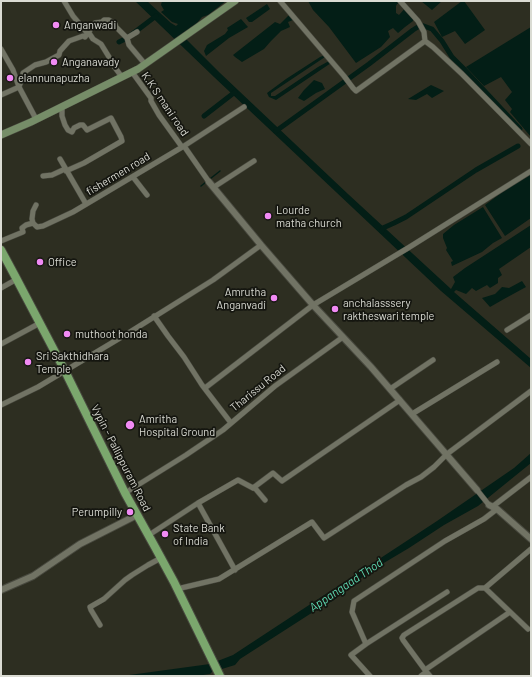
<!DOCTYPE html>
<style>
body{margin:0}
#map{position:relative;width:532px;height:677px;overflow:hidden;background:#2d2e21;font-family:Barlow,sans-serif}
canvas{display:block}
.frame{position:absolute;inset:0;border:2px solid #dadbd3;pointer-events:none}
</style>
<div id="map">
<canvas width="532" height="677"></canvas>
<div class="frame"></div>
</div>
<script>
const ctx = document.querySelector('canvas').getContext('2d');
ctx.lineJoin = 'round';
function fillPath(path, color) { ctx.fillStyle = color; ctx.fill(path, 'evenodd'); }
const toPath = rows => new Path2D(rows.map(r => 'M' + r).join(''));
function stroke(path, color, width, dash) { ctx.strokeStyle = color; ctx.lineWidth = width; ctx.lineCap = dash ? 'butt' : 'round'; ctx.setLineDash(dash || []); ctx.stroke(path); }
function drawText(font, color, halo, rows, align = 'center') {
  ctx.font = font + ' Barlow,sans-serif'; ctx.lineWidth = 3.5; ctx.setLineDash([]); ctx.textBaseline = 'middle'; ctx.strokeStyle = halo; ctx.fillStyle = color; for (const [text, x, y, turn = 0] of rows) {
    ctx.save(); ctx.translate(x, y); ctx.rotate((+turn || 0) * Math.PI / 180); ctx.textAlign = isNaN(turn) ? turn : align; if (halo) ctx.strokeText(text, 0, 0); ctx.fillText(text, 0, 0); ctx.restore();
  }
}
const water = toPath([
 [135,1,147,1,171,23,176,26,178,24,172,22,161,12,164,10,161,5,162,1,226,1,208,15,202,17,197,23,194,26,191,27,182,35,220,73,348,194,451,289,455,282,453,277,465,268,531,225,531,247,499,269,502,275,498,278,498,283,490,288,487,285,476,291,472,288,466,294,456,290,454,292,531,359,531,368,441,291,214,77],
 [308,1,403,1,402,3,397,4,396,6,396,13,399,15,407,6,414,18,413,21,405,27,398,33,393,28,388,31,390,37,381,47,356,63,329,27,313,10],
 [421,1,442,1,432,10],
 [462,1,464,1,485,30,465,44,455,31,442,37,434,22],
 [267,4,270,9,252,22,249,22,246,18],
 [289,15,293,20,288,22,290,27,281,31,271,41,264,49,242,62,235,57,233,55,275,22,280,24],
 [241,19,248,27,229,38,206,56,204,51,207,45,225,34,228,30,227,28],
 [531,27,531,137,510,112,512,109,505,100,512,92,501,77,484,86,466,67],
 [325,55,325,57,271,93,271,96,275,96,318,67,329,61,331,63,276,100,269,97,267,93,286,79,320,57],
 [314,80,322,83,325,89,316,93,304,101,298,98,304,90],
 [431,85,444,91,432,98,427,94,416,100,408,99],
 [531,174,531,218,505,236,485,205,505,190],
 [483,207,502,238,493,243,482,252,452,266,451,262,453,261,446,250,447,248,443,238,443,234,454,225],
 [522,281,526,287,504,299,490,307,482,298,495,294,502,287,509,288],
 [531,453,531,463,478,506,444,525,409,548,372,570,344,591,334,600,310,614,240,659,235,665,212,672,210,674,196,676,122,676,210,664,233,655,437,521,514,468]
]);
const stream = toPath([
 [201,186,220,171]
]);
const canal = toPath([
 [119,42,127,38,156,16],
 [204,116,235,92],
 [276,131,369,64,413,30,421,25,432,29,442,41,452,57,464,69,520,129],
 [382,231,383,228,394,223,406,217,476,170,518,146]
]);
const minor = toPath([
 [64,1,73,16,88,34],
 [280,1,344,76,353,88,356,91,425,41,433,47,462,74,531,144],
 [400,1,418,21,424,32,425,41],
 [137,32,127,38,129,45,145,64],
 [89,33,93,39,101,44,109,57,110,61,122,77],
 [1,49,13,70,19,87,36,119],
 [132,72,151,98,151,101,159,115,182,147],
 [1,95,19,87,20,84,23,77,23,73,35,65,46,62,59,55,60,51,69,41,83,36,85,37,95,23,102,22,104,20,109,20,115,24,116,27,127,38],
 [62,106,62,116,65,125,68,130,72,132,74,128,80,125,83,125,87,130,111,118,121,137,122,141,84,163,66,171],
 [184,146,209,182],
 [60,159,86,204],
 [43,176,52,175,65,169],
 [133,177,147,195],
 [214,187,254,161],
 [33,223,32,219,33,211,36,205],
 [1,241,23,232,22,228,26,225,33,223,37,227,43,226,73,212,184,146,244,107],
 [1,288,17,279],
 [154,316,168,336,184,357,202,385,231,423],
 [507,330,531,315],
 [1,344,40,323],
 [205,388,313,305,408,248,531,171],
 [390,389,433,360],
 [1,405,38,387,130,332,213,280,261,245],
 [412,414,497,362],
 [253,488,254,487,265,500],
 [477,490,489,505],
 [125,493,186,455,223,430,275,386,343,337],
 [198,503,235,570],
 [492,507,531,477],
 [149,535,198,503,238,480,253,488,273,473,282,481,400,400],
 [485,588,478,588,404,635,402,638,403,640,425,670,510,612],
 [177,589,219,579,312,522,324,538,406,485,421,477,434,467,447,454,531,391],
 [100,625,91,610,90,607,104,599,125,580,132,575,148,565,161,558],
 [528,629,485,588,531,549],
 [366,644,447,592],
 [425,670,430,676],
 [370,676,351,655,366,644,352,612,354,601,445,541,484,519,497,509],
 [421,676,426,672]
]);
const tertiary = toPath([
 [209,182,261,245,313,305,371,367,477,490],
 [489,505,497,509,531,539],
 [1,590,33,576,80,544,137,515]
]);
const secondary = toPath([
 [1,135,31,122,138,69,235,1]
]);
const primary = toPath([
 [1,250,15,276,65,371,125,493,155,547,174,582,220,676]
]);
const markers = [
 [56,25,4,"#f18af4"],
 [54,62,4,"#f18af4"],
 [10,78,4,"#f18af4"],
 [268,216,4,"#f18af4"],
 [40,262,4,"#f18af4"],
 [274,298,4,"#f18af4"],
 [335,309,4,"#f18af4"],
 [67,334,4,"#f18af4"],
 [28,362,4,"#f18af4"],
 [130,425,5,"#f18af4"],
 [130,512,4,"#f18af4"],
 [165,534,4,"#f18af4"]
];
const poiNames = [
 ["Anganwadi",64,25],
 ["Anganavady",62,62],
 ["elannunapuzha",18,78],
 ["Lourde",276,210],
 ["matha church",276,223],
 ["Office",48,262],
 ["Amrutha",266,292,"right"],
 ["Anganvadi",266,305,"right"],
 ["anchalasssery",343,303],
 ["raktheswari temple",343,316],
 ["muthoot honda",75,334],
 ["Sri Sakthidhara",36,356],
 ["Temple",36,369],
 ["Amritha",139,419],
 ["Hospital Ground",139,432],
 ["Perumpilly",122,512,"right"],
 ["State Bank",173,528],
 ["of India",173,541]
];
const streetNames = [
 ["K.K S mani road",165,104,56],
 ["fishermen road",118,174,-31],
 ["Tharissu Road",258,388,-39],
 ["Vypin - Pallippuram Road",121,458,63]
];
const waterNames = [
 ["Appangaad Thod",346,585,-34]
];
fillPath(water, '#031e16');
stroke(stream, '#031e16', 1.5);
stroke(canal, '#031e16', 5);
stroke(minor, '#48493f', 6);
stroke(tertiary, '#48493f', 8);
stroke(secondary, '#48493f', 8);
stroke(primary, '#48493f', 10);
stroke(minor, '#717364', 5);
stroke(tertiary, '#717364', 6);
stroke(secondary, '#768d68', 7);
stroke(primary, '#7ba76d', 8);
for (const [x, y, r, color] of markers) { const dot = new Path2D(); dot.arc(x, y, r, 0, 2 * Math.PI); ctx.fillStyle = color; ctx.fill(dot); stroke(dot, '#151610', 1.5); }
drawText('11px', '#dadbd3', '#151610', poiNames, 'left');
drawText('11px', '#dadbd3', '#151610', streetNames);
drawText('italic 12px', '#5dd8b1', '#151610', waterNames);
</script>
